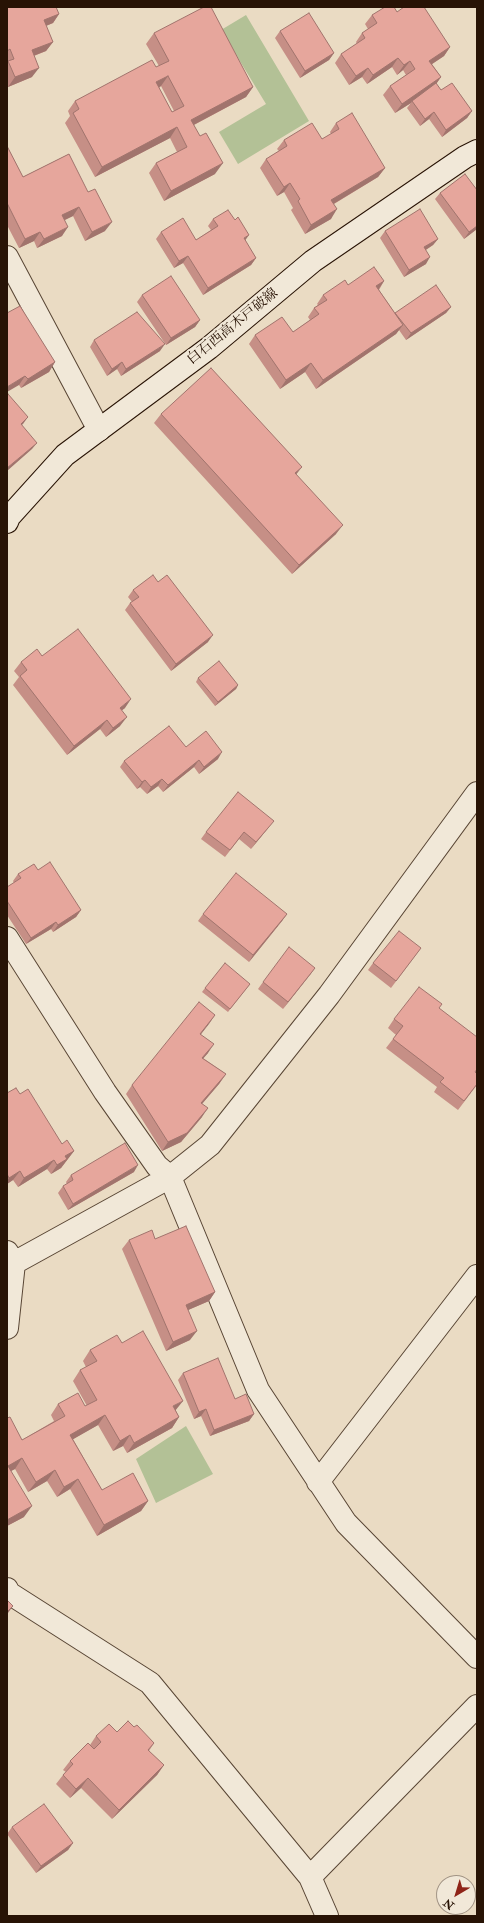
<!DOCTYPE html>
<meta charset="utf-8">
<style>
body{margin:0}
#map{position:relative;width:484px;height:1923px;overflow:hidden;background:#eadbc3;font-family:"IM FELL Double Pica",serif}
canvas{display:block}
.frame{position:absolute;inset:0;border:8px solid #281305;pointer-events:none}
.north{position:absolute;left:436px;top:1875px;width:40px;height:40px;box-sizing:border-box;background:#f1e8d8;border:1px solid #a19384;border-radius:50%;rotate:218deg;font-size:11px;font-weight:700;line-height:16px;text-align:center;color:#281305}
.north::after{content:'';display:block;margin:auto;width:14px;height:18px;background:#8f2418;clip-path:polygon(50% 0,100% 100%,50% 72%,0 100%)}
</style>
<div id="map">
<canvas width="484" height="1923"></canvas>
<div class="frame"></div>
<div class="north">N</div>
</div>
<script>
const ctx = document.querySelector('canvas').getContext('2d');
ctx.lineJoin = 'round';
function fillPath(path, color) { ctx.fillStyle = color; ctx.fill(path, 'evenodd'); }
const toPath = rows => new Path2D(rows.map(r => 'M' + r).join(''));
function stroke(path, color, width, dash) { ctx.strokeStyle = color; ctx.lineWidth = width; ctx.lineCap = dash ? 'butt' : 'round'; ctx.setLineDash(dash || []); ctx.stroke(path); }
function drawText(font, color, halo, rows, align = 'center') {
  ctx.font = font + ' "IM FELL Double Pica","Noto Serif JP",serif'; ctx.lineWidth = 4; ctx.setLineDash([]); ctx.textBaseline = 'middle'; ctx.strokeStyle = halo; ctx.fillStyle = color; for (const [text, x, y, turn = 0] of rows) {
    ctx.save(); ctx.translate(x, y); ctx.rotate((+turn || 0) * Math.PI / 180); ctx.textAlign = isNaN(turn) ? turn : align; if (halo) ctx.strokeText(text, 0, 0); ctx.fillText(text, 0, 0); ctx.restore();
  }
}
const green = toPath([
 [246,15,309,121,238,164,219,132,266,104,221,30],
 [186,1426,213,1474,156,1503,136,1459]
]);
const street = toPath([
 [7,257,99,430],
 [7,938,105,1092,157,1166,170,1177,258,1390,346,1523,477,1657],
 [7,1252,14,1263,7,1328],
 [14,1263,170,1177,210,1145,329,995,477,793],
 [318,1482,477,1276],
 [7,1589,9,1593,150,1683,310,1877,327,1916],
 [310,1877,477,1706]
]);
const secondary = toPath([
 [7,522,9,517,65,455,209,348,313,261,465,157,477,151]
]);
const wall = toPath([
 [7,7,59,14,53,23,46,26,53,42,46,51,34,56,32,77,8,87,7,84],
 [397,12,450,47,444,56,432,64,441,77,436,84,441,90,472,111,467,118,442,137,429,119,420,126,407,108,411,103,395,113,383,95,390,86,406,75,403,70,397,75,392,67,367,84,362,77,349,85,335,63,341,54,357,44,356,42,362,33,368,29,365,24,372,15],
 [280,31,334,53,329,60,300,78,275,38],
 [154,33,253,87,246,97,194,125,215,174,164,201,149,173,156,163,177,152,170,138,95,177,65,123,70,116,68,111,75,101,159,66,146,44],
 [161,86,174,111,172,112,159,88],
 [336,123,385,168,378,177,334,204,331,219,305,234,291,210,293,208,284,192,277,196,260,168,266,159,279,151,277,149,284,140,322,139,331,134,330,132],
 [7,146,23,177,69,154,105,231,85,241,73,216,65,220,62,236,37,248,34,241,19,248,7,225],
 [477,190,477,229,464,239,435,199,440,193],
 [213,219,245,241,256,258,251,265,203,295,183,263,174,268,156,239,161,232,196,240,211,230,208,226],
 [385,231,438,239,433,245,426,250,426,264,404,277,380,238],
 [384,281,379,290,395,313,451,307,446,313,406,340,399,330,396,334,316,389,305,372,280,389,249,344,255,335,293,332,310,320,308,317,314,308,318,305,317,304,323,295,348,285],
 [142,295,200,320,195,327,166,345,137,302],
 [7,313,55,362,49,372,21,388,19,385],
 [94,340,160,351,121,376,117,369,107,376,90,347],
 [161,414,336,534,292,574,154,423],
 [158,582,208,642,171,671,125,610,130,603,132,602,128,597,133,590],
 [42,656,125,708,122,710,120,726,106,737,100,729,67,755,13,685,19,677,14,671,21,662],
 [198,678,238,685,236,689,215,706,196,682],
 [186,747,218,759,199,774,194,767,163,792,158,786,147,794,140,787,137,789,120,767,124,761],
 [269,827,251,849,239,839,225,857,201,839,206,832],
 [38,870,81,910,76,917,53,932,51,929,26,944,7,915,7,887,14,883,13,881,18,874],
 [203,914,287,914,282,921,249,962,198,921],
 [421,948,391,988,368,970,373,963],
 [315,968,283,1009,258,989,263,982],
 [250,984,228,1012,202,992,205,988],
 [439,1008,475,1072,477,1074,477,1085,458,1110,434,1092,437,1087,386,1048,396,1035,388,1028,394,1019],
 [215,1015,201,1034,208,1053,203,1058,226,1074,219,1084,202,1104,202,1117,181,1142,162,1151,126,1094,132,1085],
 [7,1093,20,1094,62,1144,74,1151,61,1168,51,1174,47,1169,18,1187,13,1180,7,1184],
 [134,1172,68,1210,58,1193,63,1186,67,1184,66,1182,71,1175],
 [155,1239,215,1292,209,1301,188,1310,190,1340,166,1351,122,1249,129,1240],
 [122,1343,176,1411,179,1417,172,1428,127,1453,123,1446,113,1451,98,1425,73,1439,102,1490,148,1501,141,1511,97,1536,70,1489,57,1497,47,1481,28,1492,15,1469,11,1471,24,1517,7,1526,7,1418,22,1440,54,1421,51,1415,58,1404,85,1406,87,1406,73,1381,80,1370,86,1367,83,1361,90,1350],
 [183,1373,235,1399,254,1414,249,1421,210,1436,201,1416,194,1419,178,1380],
 [134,1727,154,1743,149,1751,164,1765,157,1775,112,1819,81,1788,70,1798,56,1784,63,1775,66,1772,63,1770,70,1761,90,1745,96,1736,117,1732],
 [12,1827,73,1843,68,1850,36,1873,7,1834]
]);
const shadedWall = toPath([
 [59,14,53,23,38,29,44,20],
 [53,42,46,51,25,59,32,50],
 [450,47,444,56,423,70,429,61],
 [334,53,329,60,300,78,305,71],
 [398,58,392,67,367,84,373,75],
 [410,61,403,70,397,75,404,65],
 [39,68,32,77,8,87,15,77],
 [368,68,362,77,349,85,356,76],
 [168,76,161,86,149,93,156,82],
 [441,77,434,87,412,101,411,103,395,113,402,104],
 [253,87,246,97,184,130,191,120],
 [472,111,467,118,442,137,446,130],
 [434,112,429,119,420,126,425,119],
 [177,127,170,138,95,177,102,167],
 [223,163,215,174,164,201,171,191],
 [385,168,378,177,325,209,331,200],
 [290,183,284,192,277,196,284,187],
 [79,207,73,216,56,224,62,215],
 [337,209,331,219,305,234,311,225],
 [112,222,105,231,85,241,92,232],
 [477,226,477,229,464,239,469,232],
 [68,227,62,236,37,248,44,239],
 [40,232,34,241,19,248,25,239],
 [249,235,244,242,244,238],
 [438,239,433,245,419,254,424,247],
 [188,256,183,263,174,268,179,261],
 [430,257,426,264,404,277,409,270],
 [256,258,251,265,203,295,208,288],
 [384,281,378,290,376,286],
 [451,307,446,313,406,340,411,333],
 [200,320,195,327,166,345,171,338],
 [403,325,396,334,316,389,323,380],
 [165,344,160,351,121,376,126,369],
 [55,362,49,372,21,388,28,379],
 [122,362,117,369,107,376,112,369],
 [311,363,305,372,280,389,286,380],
 [25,376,19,385,7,392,7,387],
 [28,417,23,424,16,430,21,424],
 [37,443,32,449,7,471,7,468],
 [302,467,295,476,295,473],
 [343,525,336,534,292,574,299,565],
 [213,635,208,642,171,671,176,664],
 [238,685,236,689,215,706,218,702],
 [131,699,125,708,113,717,120,708],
 [127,717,120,726,106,737,113,728],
 [107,720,100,729,67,755,74,746],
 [222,752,218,759,199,774,204,767],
 [199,760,194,767,163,792,168,785],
 [162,779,158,786,147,794,151,787],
 [145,780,140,787,137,789,142,782],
 [274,821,269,827,251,849,256,842],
 [81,910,76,917,53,932,58,925],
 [287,914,282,921,249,962,253,955],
 [56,922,51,929,26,944,31,938],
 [315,968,310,975,283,1009,288,1002],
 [215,1015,209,1024,194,1043,200,1034],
 [214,1044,208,1053,196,1067,202,1058],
 [226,1074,219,1084,195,1112,201,1103],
 [208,1108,202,1117,181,1142,162,1151,168,1142],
 [74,1151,61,1168,51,1174,57,1165,65,1156],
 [54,1160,47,1169,18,1187,24,1178],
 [138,1165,134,1172,68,1210,73,1204],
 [20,1171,13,1180,7,1184,7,1180,9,1178],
 [215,1292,209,1301,179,1314,186,1305],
 [197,1331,190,1340,166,1351,173,1342],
 [183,1401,175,1411,173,1406],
 [206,1409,201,1416,194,1419,199,1412],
 [254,1414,249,1421,210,1436,214,1430],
 [105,1415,98,1425,63,1445,70,1435],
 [179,1417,172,1428,127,1453,134,1443],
 [130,1435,123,1446,113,1451,120,1441],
 [22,1458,15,1469,7,1473,8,1466],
 [55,1470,47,1481,28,1492,36,1482],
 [78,1479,70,1489,57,1497,64,1487],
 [148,1501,141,1511,97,1536,104,1525],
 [32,1506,24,1517,7,1526,7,1520],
 [13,1606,8,1613,7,1614,7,1612],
 [164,1765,157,1775,112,1819,119,1810],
 [88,1778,81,1788,70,1798,76,1789],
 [73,1843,68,1850,36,1873,41,1866]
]);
const building = toPath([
 [7,7,56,7,59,14,44,20,53,42,32,50,39,68,15,77,8,61,14,59,10,49,7,51,7,7],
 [204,7,211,7,253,87,191,120,200,136,206,133,223,163,171,191,156,163,187,147,177,127,102,167,73,113,79,109,75,101,152,60,156,67,169,61,154,33,204,7],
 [168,76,184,106,172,112,156,82,168,76],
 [385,7,394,7,397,12,404,7,424,7,450,47,429,61,441,77,402,104,390,86,415,69,410,61,404,65,398,58,373,75,368,68,356,76,341,54,365,38,362,33,377,23,372,15,385,7],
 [309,13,334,53,305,71,280,31,309,13],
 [436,83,441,90,452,83,472,111,446,130,434,112,425,119,412,101,436,83],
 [352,113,385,168,331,200,337,209,311,225,298,201,300,199,290,183,284,187,266,159,287,146,284,140,312,123,322,139,339,129,336,123,352,113],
 [7,146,23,177,69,154,88,192,95,189,112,222,92,232,79,207,62,215,68,227,44,239,40,232,25,239,7,203,7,146],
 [465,174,477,190,477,226,469,232,440,193,465,174],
 [420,209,438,239,424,247,430,257,409,270,385,231,420,209],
 [228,210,235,220,238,217,249,235,244,238,256,258,208,288,188,256,179,261,161,232,183,218,196,240,218,226,213,219,228,210],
 [374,267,384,281,376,286,403,325,323,380,311,363,286,380,255,335,282,317,293,332,319,314,314,308,327,300,323,295,345,280,348,285,374,267],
 [171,276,200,320,171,338,142,295,171,276],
 [436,285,451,307,411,333,395,313,436,285],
 [20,306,55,362,28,379,25,376,7,387,7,313,20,306],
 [137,312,165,344,126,369,122,362,112,369,94,340,137,312],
 [211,368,302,467,295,473,343,525,299,565,161,414,211,368],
 [8,394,28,417,21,424,37,443,7,468,7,395,8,394],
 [153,575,158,582,167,575,213,635,176,664,130,603,139,597,133,590,153,575],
 [78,629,131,699,120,708,127,717,113,728,107,720,74,746,20,676,27,670,21,662,37,649,42,656,78,629],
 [219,661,238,685,218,702,198,678,219,661],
 [169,726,186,747,206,731,222,752,204,767,199,760,168,785,162,779,151,787,145,780,142,782,124,761,169,726],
 [238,792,274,821,256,842,244,832,230,850,206,832,238,792],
 [50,862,81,910,58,925,56,922,31,938,7,901,7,887,21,878,18,874,34,864,38,870,50,862],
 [236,873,287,914,253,955,203,914,236,873],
 [399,931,421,948,396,981,373,963,399,931],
 [289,947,315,968,288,1002,263,982,289,947],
 [225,963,250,984,230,1009,205,988,225,963],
 [419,987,442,1004,439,1008,477,1037,477,1069,475,1072,477,1074,477,1084,464,1101,440,1082,444,1078,393,1039,403,1026,394,1019,419,987],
 [199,1002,215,1015,200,1034,214,1044,202,1058,226,1074,201,1103,208,1108,187,1133,168,1142,132,1085,199,1002],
 [16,1088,20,1094,28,1089,62,1144,67,1140,74,1151,65,1156,67,1159,57,1165,54,1160,24,1178,20,1171,9,1178,7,1174,7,1093,16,1088],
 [125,1143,138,1165,73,1204,63,1186,73,1180,71,1175,125,1143],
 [186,1226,215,1292,186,1305,197,1331,173,1342,129,1240,152,1230,155,1239,186,1226],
 [143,1331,183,1401,173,1406,179,1417,134,1443,130,1435,120,1441,105,1415,70,1435,102,1490,133,1473,148,1501,104,1525,78,1479,64,1487,55,1470,36,1482,22,1458,8,1466,32,1506,7,1520,7,1418,10,1417,22,1440,65,1416,58,1404,78,1393,85,1406,97,1400,80,1370,97,1361,90,1350,117,1335,122,1343,143,1331],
 [218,1358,235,1399,246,1394,254,1414,214,1430,206,1409,199,1412,183,1373,218,1358],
 [7,1600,13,1606,7,1612,7,1600],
 [128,1721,134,1727,137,1725,154,1743,148,1750,164,1765,119,1810,88,1778,76,1789,63,1775,73,1764,70,1761,88,1743,94,1749,101,1742,96,1736,109,1724,117,1732,128,1721],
 [44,1804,73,1843,41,1866,12,1827,44,1804]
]);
const streetNames = [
 ["白石西高木戸破線",233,327,-39]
];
fillPath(green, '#b3c196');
stroke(street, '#584534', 24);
stroke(secondary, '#281305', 24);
stroke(street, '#f1e8d8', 22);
stroke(secondary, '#f1e8d8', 22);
fillPath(wall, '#c68f86');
fillPath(shadedWall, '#a1746d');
fillPath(building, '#e6a69c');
stroke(building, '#a1746d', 1);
drawText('14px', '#281305', '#f1e8d8', streetNames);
</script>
